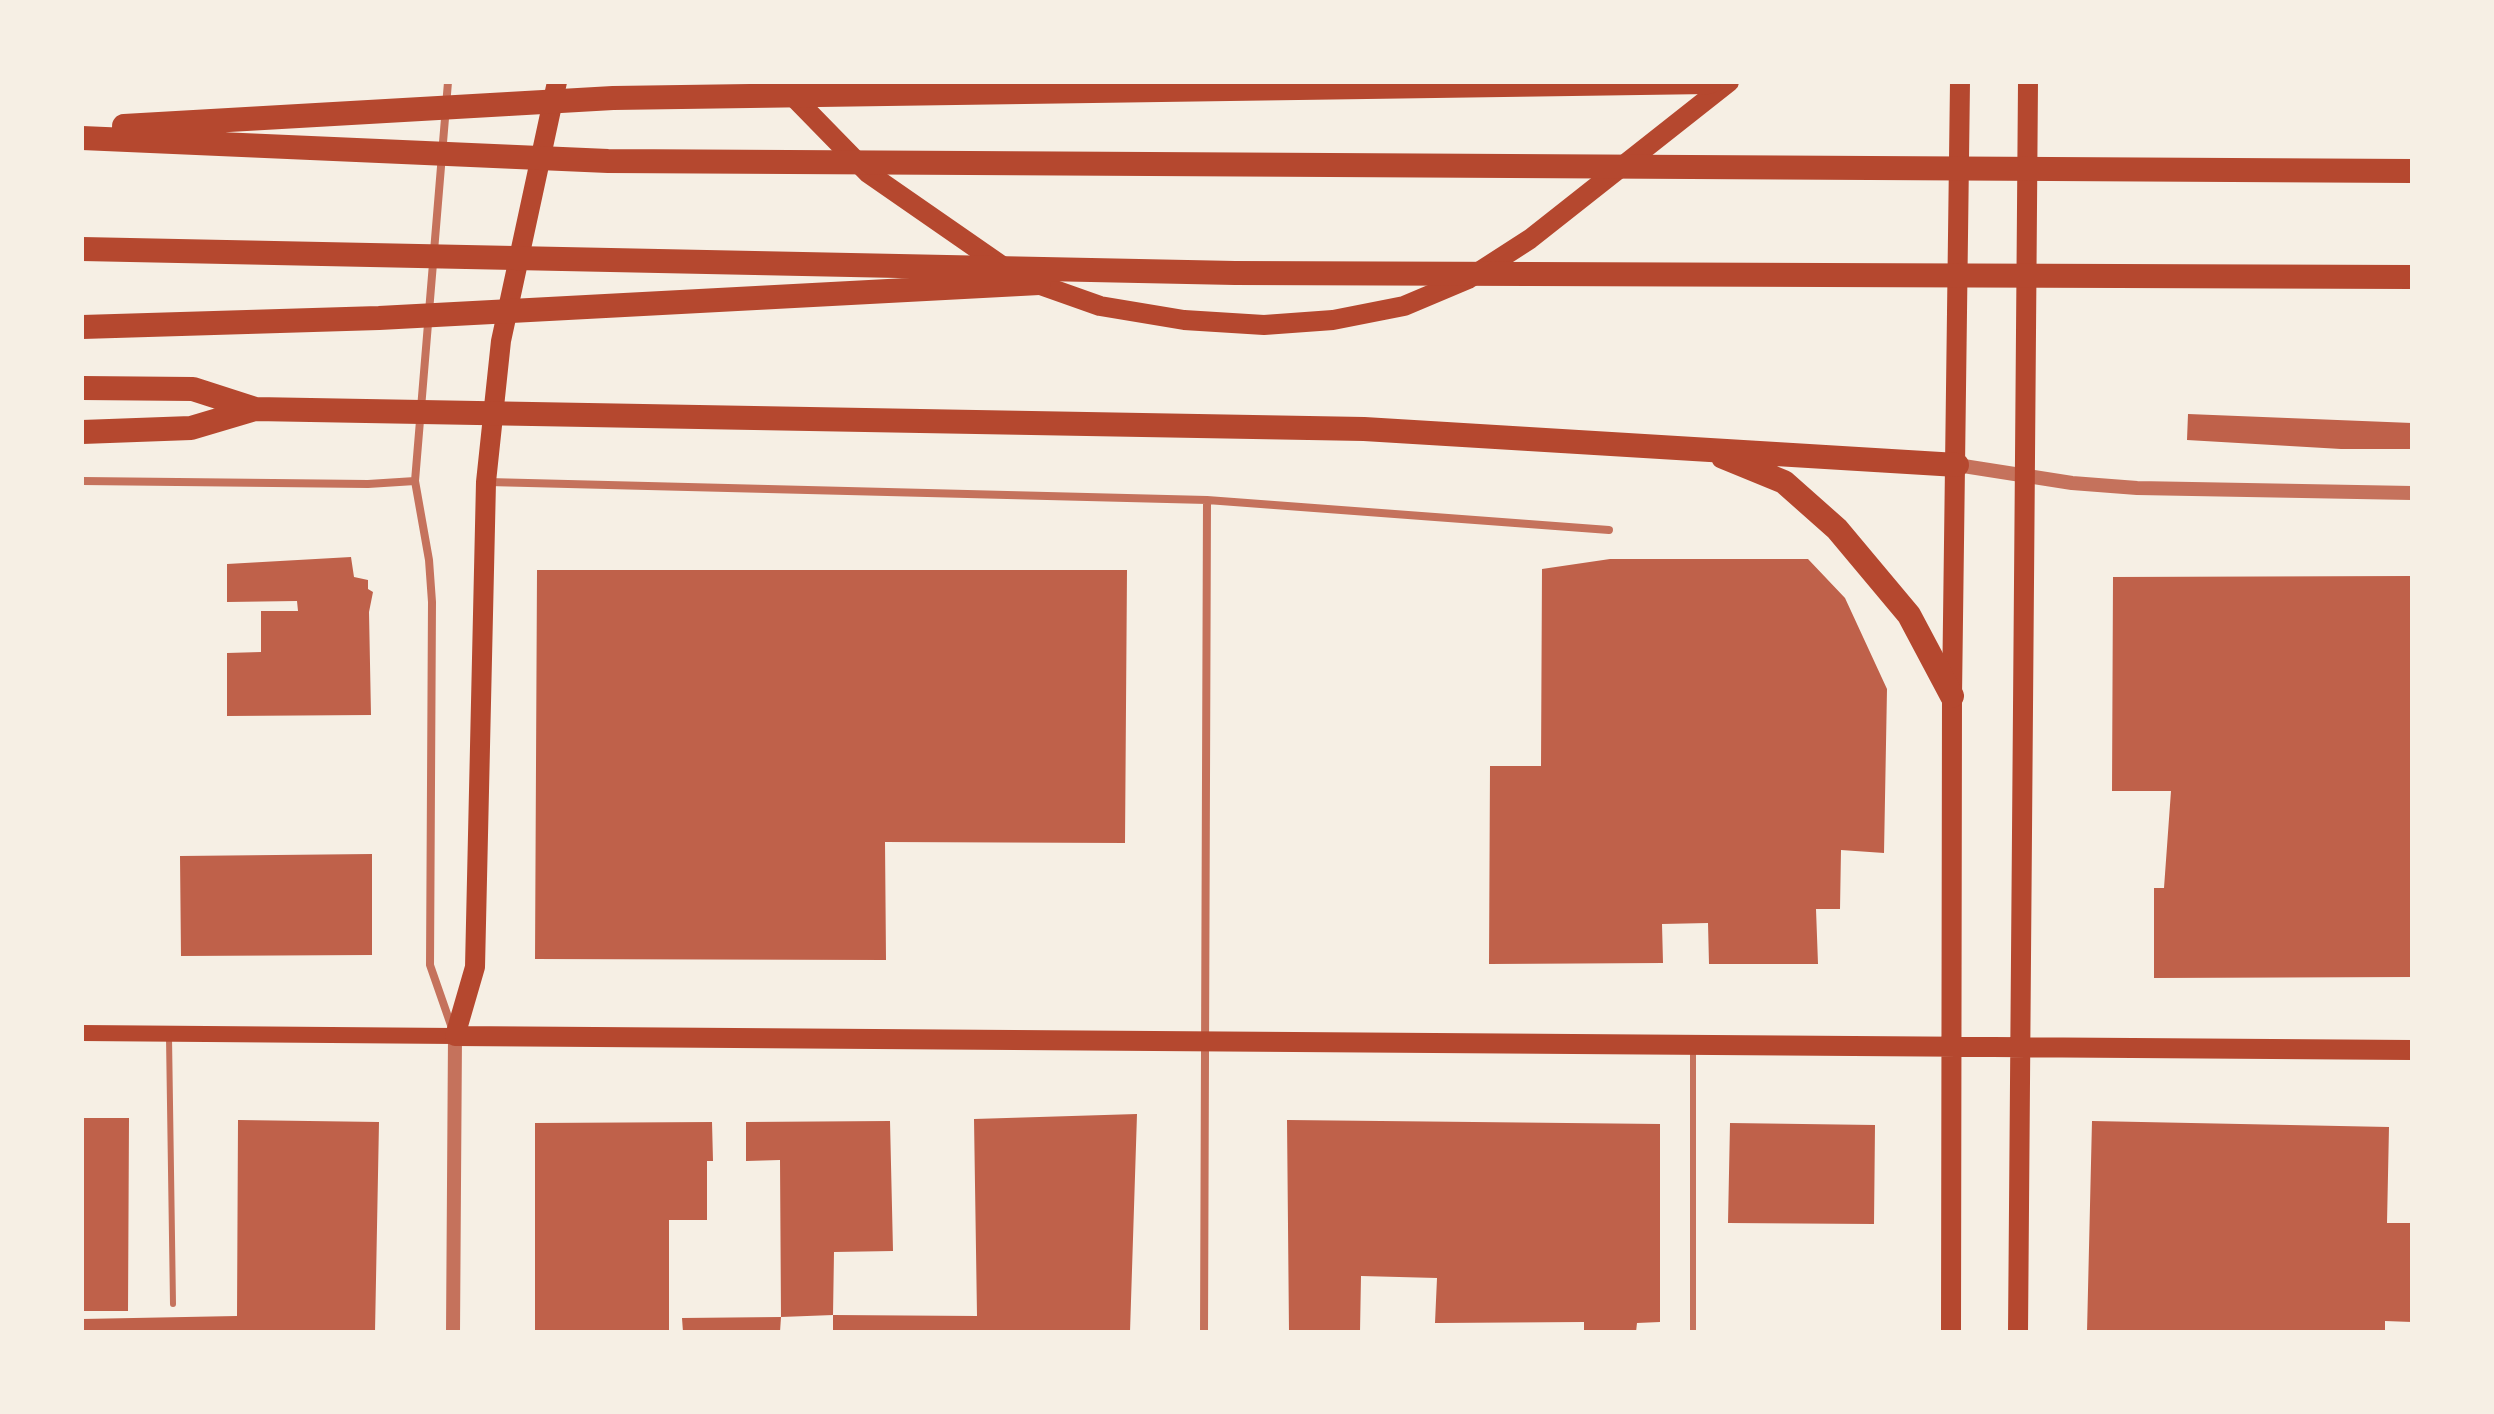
<!DOCTYPE html>
<style>
body{margin:0}
#map{position:relative;width:2494px;height:1414px;overflow:hidden;background:#f6efe4;font-family:"Golos Text",sans-serif}
canvas{display:block}
.frame{position:absolute;inset:0;border:84px solid #f6efe4;pointer-events:none}
</style>
<div id="map">
<canvas width="2494" height="1414"></canvas>
<div class="frame"></div>
</div>
<script>
const ctx = document.querySelector('canvas').getContext('2d');
ctx.lineJoin = 'round';
function fillPath(path, color) { ctx.fillStyle = color; ctx.fill(path, 'evenodd'); }
const toPath = rows => new Path2D(rows.map(r => 'M' + r).join(''));
function stroke(path, color, width, dash) { ctx.strokeStyle = color; ctx.lineWidth = width; ctx.lineCap = dash ? 'butt' : 'round'; ctx.setLineDash(dash || []); ctx.stroke(path); }
const building = toPath([
 [2188,414,2412,423,2412,449,2341,449,2187,440],
 [351,557,354,577,368,580,368,589,373,592,369,612,371,715,227,716,227,653,261,652,261,611,298,611,297,601,227,602,227,564],
 [1610,559,1808,559,1845,598,1887,689,1884,853,1841,850,1840,909,1816,909,1818,964,1709,964,1708,923,1662,924,1663,963,1489,964,1490,766,1541,766,1542,569],
 [537,570,1127,570,1125,843,885,842,886,960,535,959],
 [2410,576,2412,977,2154,978,2154,888,2164,888,2171,791,2112,791,2113,577],
 [372,854,372,955,181,956,180,856],
 [1137,1114,1130,1332,833,1332,833,1315,977,1316,974,1119],
 [82,1118,129,1118,128,1311,82,1311],
 [238,1120,379,1122,375,1332,82,1332,82,1319,237,1316],
 [1287,1120,1660,1124,1660,1322,1637,1323,1636,1332,1584,1332,1584,1322,1435,1323,1437,1278,1361,1276,1360,1332,1289,1332],
 [890,1121,893,1251,834,1252,833,1315,781,1317,780,1160,746,1161,746,1122],
 [2092,1121,2389,1127,2387,1223,2412,1223,2412,1322,2385,1321,2385,1332,2087,1332],
 [712,1122,713,1161,707,1161,707,1220,669,1220,669,1332,535,1332,535,1123],
 [1730,1123,1875,1125,1874,1224,1728,1223],
 [781,1317,780,1332,683,1332,682,1318]
]);
const service = toPath([
 [169,1037,173,1304],
 [1693,1048,1693,1332]
]);
const minor = toPath([
 [448,82,415,481,429,560,432,602,430,965,453,1031],
 [82,481,368,484,415,481],
 [488,482,1207,500,1609,530],
 [1204,1332,1207,500]
]);
const tertiary = toPath([
 [1957,465,2072,483,2137,488,2412,493],
 [453,1332,455,1036]
]);
const secondary = toPath([
 [82,1033,455,1036]
]);
const primary = toPath([
 [557,82,501,341,486,482,475,967,455,1036,2412,1050],
 [779,82,868,173,1018,277,1100,306,1184,320,1264,325,1333,320,1404,306,1468,279,1530,239,1729,82],
 [1951,1332,1952,696,1960,82],
 [2018,1332,2028,82]
]);
const motorway = toPath([
 [124,126,613,98,1709,82],
 [82,138,608,161,2412,171],
 [82,249,1235,273,2412,277],
 [82,327,379,318,1039,283],
 [82,388,193,389,255,409,1364,429,1957,465],
 [82,432,191,428,255,409],
 [1723,457,1784,482,1837,529,1909,615,1952,696]
]);
fillPath(building, '#bf614a');
stroke(service, '#c5725c', 6);
stroke(minor, '#c5725c', 8);
stroke(tertiary, '#c5725c', 14);
stroke(secondary, '#b5482f', 16);
stroke(primary, '#b5482f', 20);
stroke(motorway, '#b5482f', 24);
</script>
